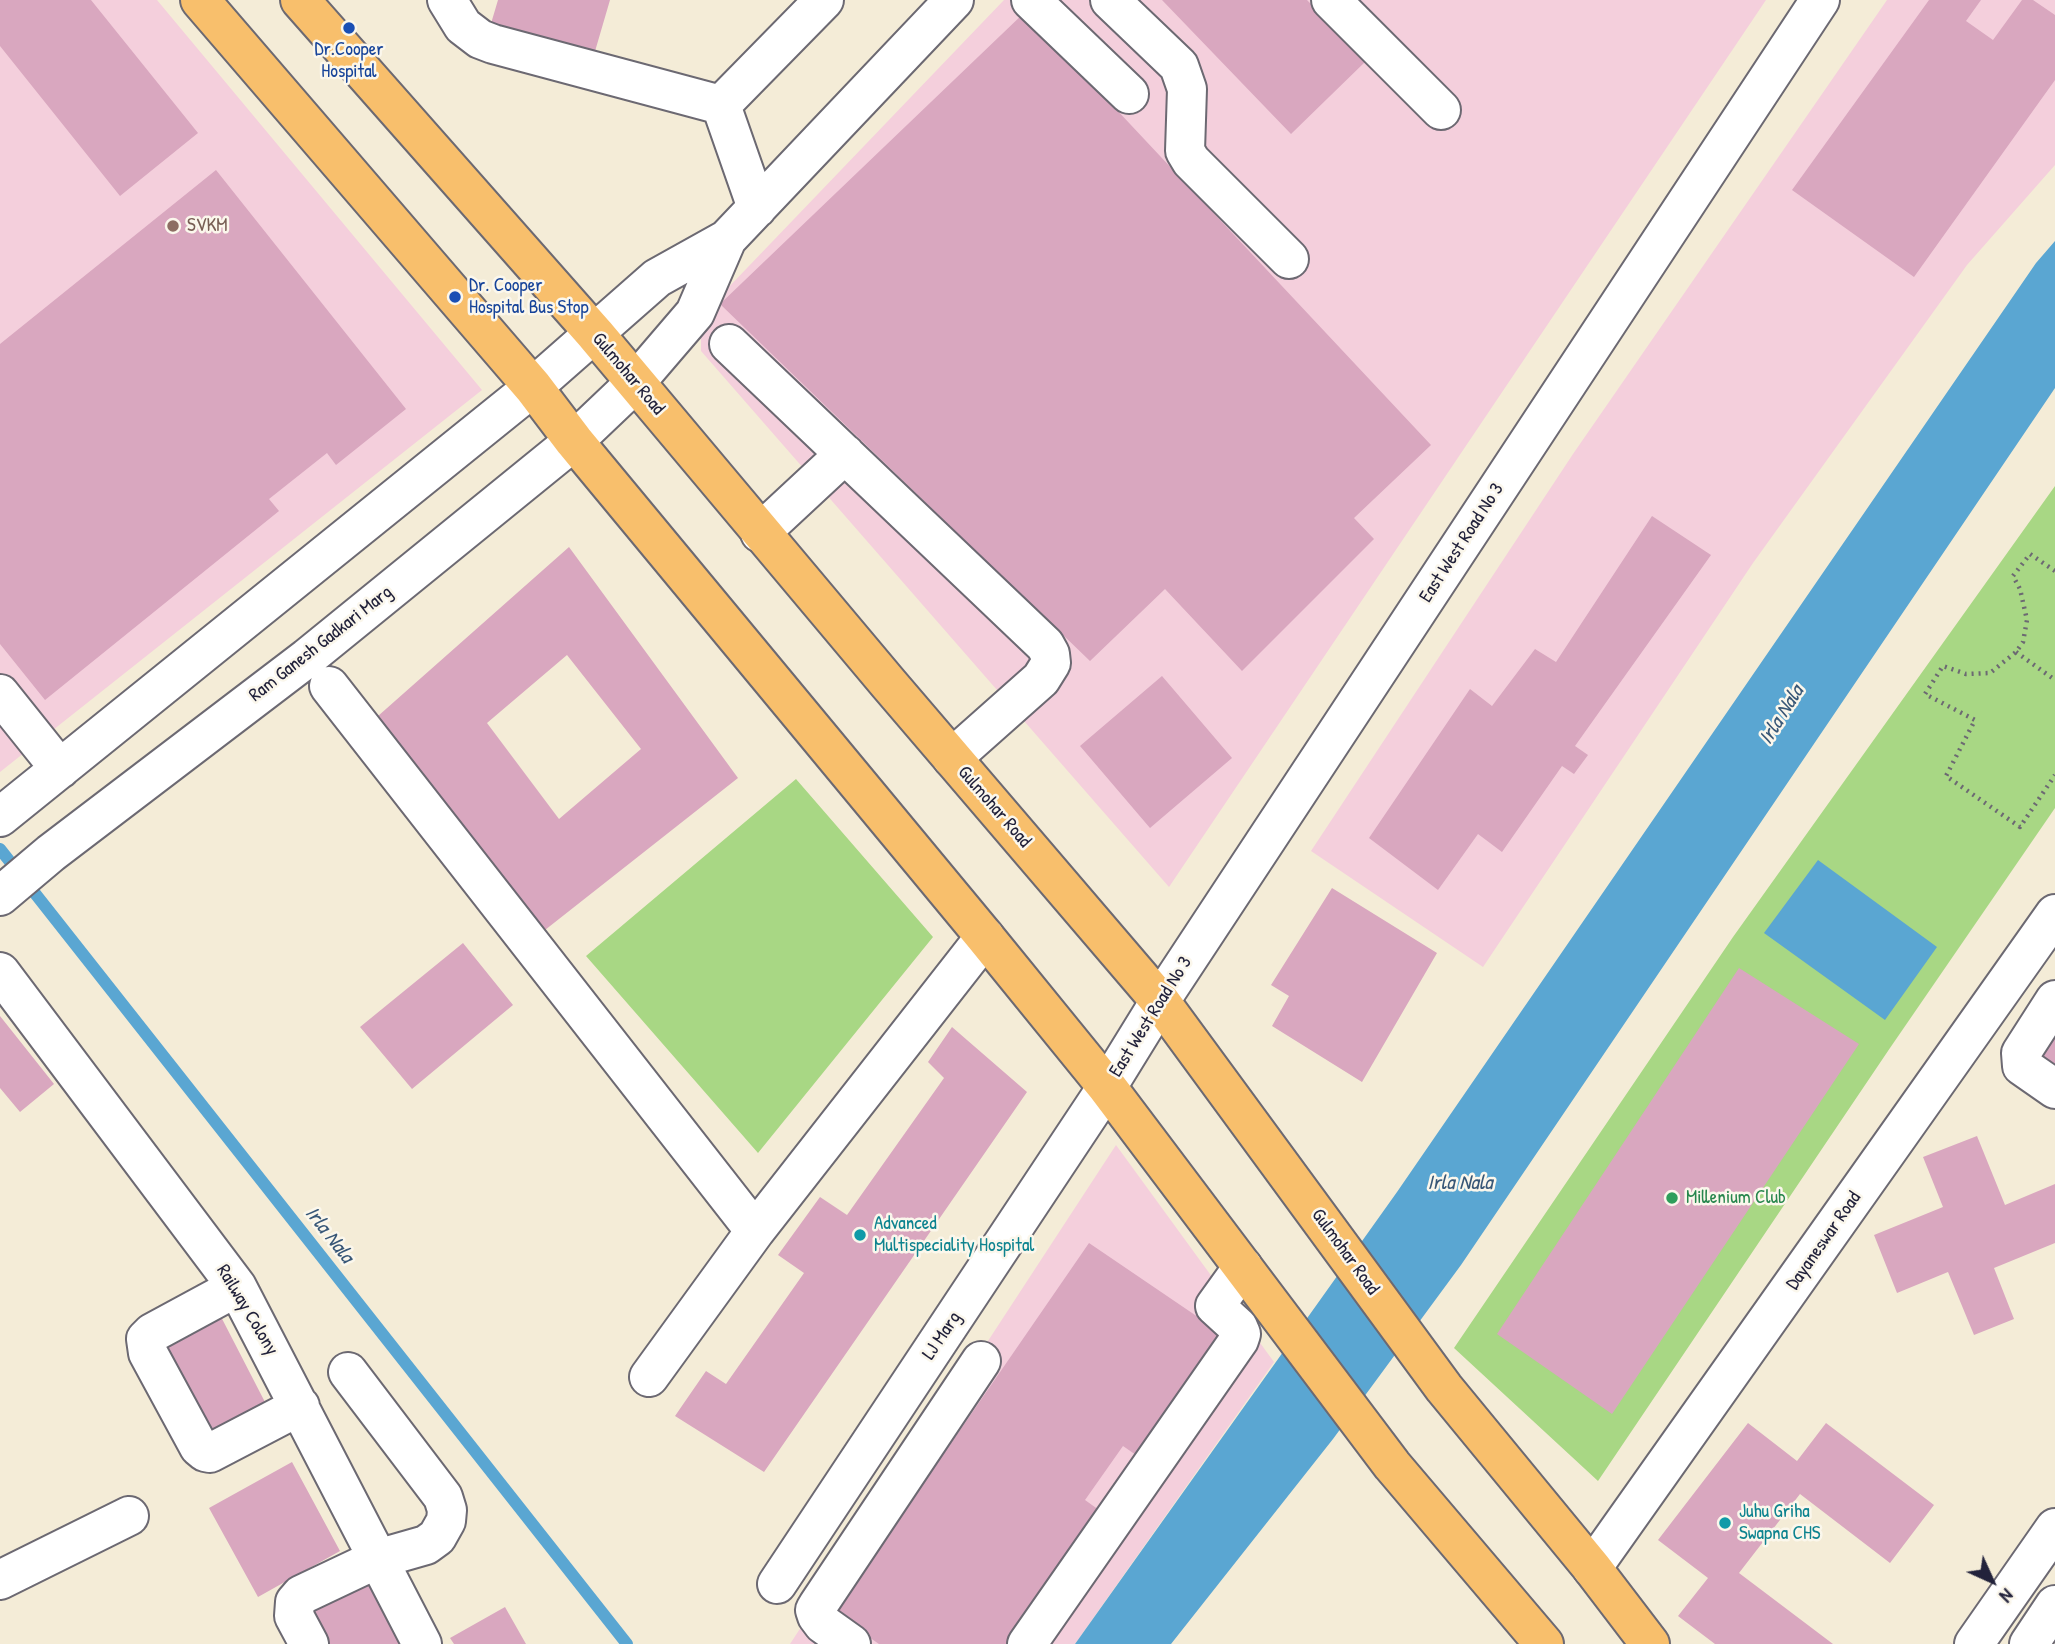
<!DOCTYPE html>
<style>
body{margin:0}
#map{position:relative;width:2055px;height:1644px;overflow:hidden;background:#f4ecd7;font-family:"Patrick Hand",sans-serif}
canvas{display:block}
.north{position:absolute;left:1957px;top:1546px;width:70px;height:70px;-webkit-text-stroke:5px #fbf7ec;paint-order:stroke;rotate:135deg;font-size:19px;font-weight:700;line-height:28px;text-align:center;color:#22223b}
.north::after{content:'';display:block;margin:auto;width:24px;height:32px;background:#22223b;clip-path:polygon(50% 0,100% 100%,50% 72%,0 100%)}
</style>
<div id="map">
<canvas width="2055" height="1644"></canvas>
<div class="north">N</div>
</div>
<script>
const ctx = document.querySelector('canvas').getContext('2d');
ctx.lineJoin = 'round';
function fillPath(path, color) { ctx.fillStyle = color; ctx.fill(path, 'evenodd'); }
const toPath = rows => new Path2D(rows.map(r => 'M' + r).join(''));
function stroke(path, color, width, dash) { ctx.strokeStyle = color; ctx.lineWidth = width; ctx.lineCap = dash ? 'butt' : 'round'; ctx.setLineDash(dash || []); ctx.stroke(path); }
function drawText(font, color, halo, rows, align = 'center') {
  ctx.font = font + ' "Patrick Hand",sans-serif'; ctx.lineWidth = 5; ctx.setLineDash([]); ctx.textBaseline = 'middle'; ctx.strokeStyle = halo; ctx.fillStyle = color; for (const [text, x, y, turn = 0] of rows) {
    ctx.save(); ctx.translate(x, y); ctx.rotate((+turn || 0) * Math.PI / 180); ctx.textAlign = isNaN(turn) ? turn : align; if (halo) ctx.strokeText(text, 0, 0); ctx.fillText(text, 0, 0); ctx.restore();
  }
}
const built = toPath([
 [0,0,157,0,482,390,0,772],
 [1004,0,1766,0,1169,887,701,351,701,316],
 [1887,0,2055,0,2055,165,1967,265,1753,563,1483,967,1311,851,1573,454],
 [1116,1145,1274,1362,1075,1644,790,1644]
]);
const green = toPath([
 [2055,486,2055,808,1890,1048,1598,1481,1454,1348,1733,937],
 [796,779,933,937,758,1153,586,956]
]);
const water = toPath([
 [2055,241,2055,388,1461,1265,1333,1439,1171,1644,1075,1644,1397,1192,2036,263],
 [1818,860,1937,947,1885,1020,1764,933]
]);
const stream = toPath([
 [0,849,627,1644]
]);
const building = toPath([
 [0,0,91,0,198,133,120,196,0,46],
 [498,0,610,0,591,65,487,37],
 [1162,0,1307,0,1366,61,1291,134],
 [1929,0,1981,0,1966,21,1993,40,2022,0,2033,0,2055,15,2055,80,1914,277,1792,190],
 [1025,12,1431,445,1354,518,1374,539,1242,671,1165,589,1090,661,720,304],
 [216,170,406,409,336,465,327,453,269,499,279,511,45,700,0,644,0,344],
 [1652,516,1711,555,1575,746,1588,755,1574,774,1562,766,1502,852,1478,834,1438,890,1369,838,1470,689,1492,706,1535,649,1556,662],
 [569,547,738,778,545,930,369,724],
 [567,655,641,749,559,819,487,723],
 [1162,676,1232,758,1150,828,1080,746],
 [1332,888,1437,953,1362,1082,1272,1026,1289,996,1271,985],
 [463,943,513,1005,412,1089,360,1027],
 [1739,968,1859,1044,1612,1414,1497,1334],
 [0,1016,54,1084,20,1112,0,1088],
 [2055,1016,2055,1075,2029,1059],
 [952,1027,1027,1092,764,1472,675,1416,706,1371,726,1384,804,1273,778,1255,820,1197,847,1215,944,1078,928,1062],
 [1977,1136,2005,1205,2055,1184,2055,1243,1994,1268,2014,1319,1974,1335,1948,1272,1897,1293,1874,1235,1943,1207,1923,1157],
 [1089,1243,1220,1332,1136,1455,1123,1446,1085,1500,1099,1510,1006,1644,879,1644,834,1613],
 [218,1311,267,1406,207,1437,156,1344],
 [1748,1423,1797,1461,1826,1423,1934,1505,1890,1563,1800,1494,1739,1573,1833,1644,1715,1644,1678,1616,1708,1578,1658,1540],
 [292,1462,340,1551,258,1597,209,1508],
 [372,1572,409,1644,322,1644,305,1612],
 [505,1607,526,1644,454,1644,450,1638]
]);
const path = toPath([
 [2055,571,2030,554,2013,576,2020,589,2027,620,2023,642,2016,652,1990,673,1966,674,1943,666,1925,694,1975,720,1946,776,2020,827,2055,775],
 [2016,652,2055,680]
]);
const minor = toPath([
 [447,0,463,26,480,39,493,44,721,105],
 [1031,0,1129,94],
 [1110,0,1179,66,1187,89,1185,151,1191,161,1289,259],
 [1331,0,1441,110],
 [757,208,721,105,824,0],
 [729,344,1045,645,1050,654,1051,663,1041,679,952,758],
 [760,533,845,454],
 [329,686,755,1231],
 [0,694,60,769],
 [0,817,533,387,657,278,727,239,954,0],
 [0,896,51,853,307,658,574,441,635,383,695,313,727,239],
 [0,972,237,1287,422,1644],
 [2055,1000,2021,1053,2022,1066,2055,1089],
 [237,1287,152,1333,146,1339,148,1353,199,1447,205,1452,210,1453,300,1406],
 [649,1377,755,1231,985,937],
 [1592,1568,2055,914],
 [0,1580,129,1516],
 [777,1584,1107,1087,1160,1001,1820,0],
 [309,1644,294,1616,295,1602,301,1595,377,1559,426,1545,437,1537,446,1521,447,1510,443,1497,348,1372],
 [851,1644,823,1624,817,1616,815,1610,818,1605,981,1361],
 [1027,1644,1239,1340,1241,1334,1238,1327,1215,1306,1243,1267],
 [1974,1644,2055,1528],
 [2029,1644,2055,1605]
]);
const major = toPath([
 [200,0,533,387,574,441,985,937,1107,1087,1392,1465,1544,1644],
 [300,0,595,334,888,683,1160,1001,1444,1388,1592,1568,1650,1644]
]);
const markers = [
 [349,28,7,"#1a4fb4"],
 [173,226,7,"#8d6e63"],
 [455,297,7,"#1a4fb4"],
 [1672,1198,7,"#2e9e5b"],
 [860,1235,7,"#0f9aa8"],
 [1725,1523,7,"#0f9aa8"]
];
const transitNames = [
 ["Dr.Cooper",349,50],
 ["Hospital",349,72],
 ["Dr. Cooper",469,286,"left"],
 ["Hospital Bus Stop",469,308,"left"]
];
const educationNames = [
 ["SVKM",187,226]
];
const streetNames = [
 ["Gulmohar Road",628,374,50],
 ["East West Road No 3",1462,543,-57],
 ["Ram Ganesh Gadkari Marg",321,644,-38],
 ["Gulmohar Road",994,807,49],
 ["East West Road No 3",1151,1017,-58],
 ["Dayaneswar Road",1824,1241,-55],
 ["Gulmohar Road",1345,1252,54],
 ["Railway Colony",247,1310,59],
 ["LJ Marg",942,1336,-56]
];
const leisureNames = [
 ["Millenium Club",1686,1198]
];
const cultureNames = [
 ["Advanced",874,1224],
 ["Multispeciality Hospital",874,1246],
 ["Juhu Griha",1739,1512],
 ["Swapna CHS",1739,1534]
];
const waterNames = [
 ["Irla Nala",1782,715,-58],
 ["Irla Nala",1460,1183],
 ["Irla Nala",329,1235,52]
];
fillPath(built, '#f4cfdc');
fillPath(green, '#a8d784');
fillPath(water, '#5aa6d2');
stroke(stream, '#5aa6d2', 12);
fillPath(building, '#d9a7bf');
stroke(minor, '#6c6972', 42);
stroke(major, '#6c6972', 42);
stroke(path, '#6c6972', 4.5, [2, 5]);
stroke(minor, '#fff', 38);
stroke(major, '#f8bf6c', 38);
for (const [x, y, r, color] of markers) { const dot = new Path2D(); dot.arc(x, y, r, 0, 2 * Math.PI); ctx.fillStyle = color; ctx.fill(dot); stroke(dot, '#fbf7ec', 2.5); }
drawText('19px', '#164399', '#fbf7ec', transitNames);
drawText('19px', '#785e54', '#fbf7ec', educationNames, 'left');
drawText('19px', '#22223b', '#fbf7ec', streetNames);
drawText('19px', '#27864d', '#fbf7ec', leisureNames, 'left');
drawText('19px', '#0d838f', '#fbf7ec', cultureNames, 'left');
drawText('italic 21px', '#385777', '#fbf7ec', waterNames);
</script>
